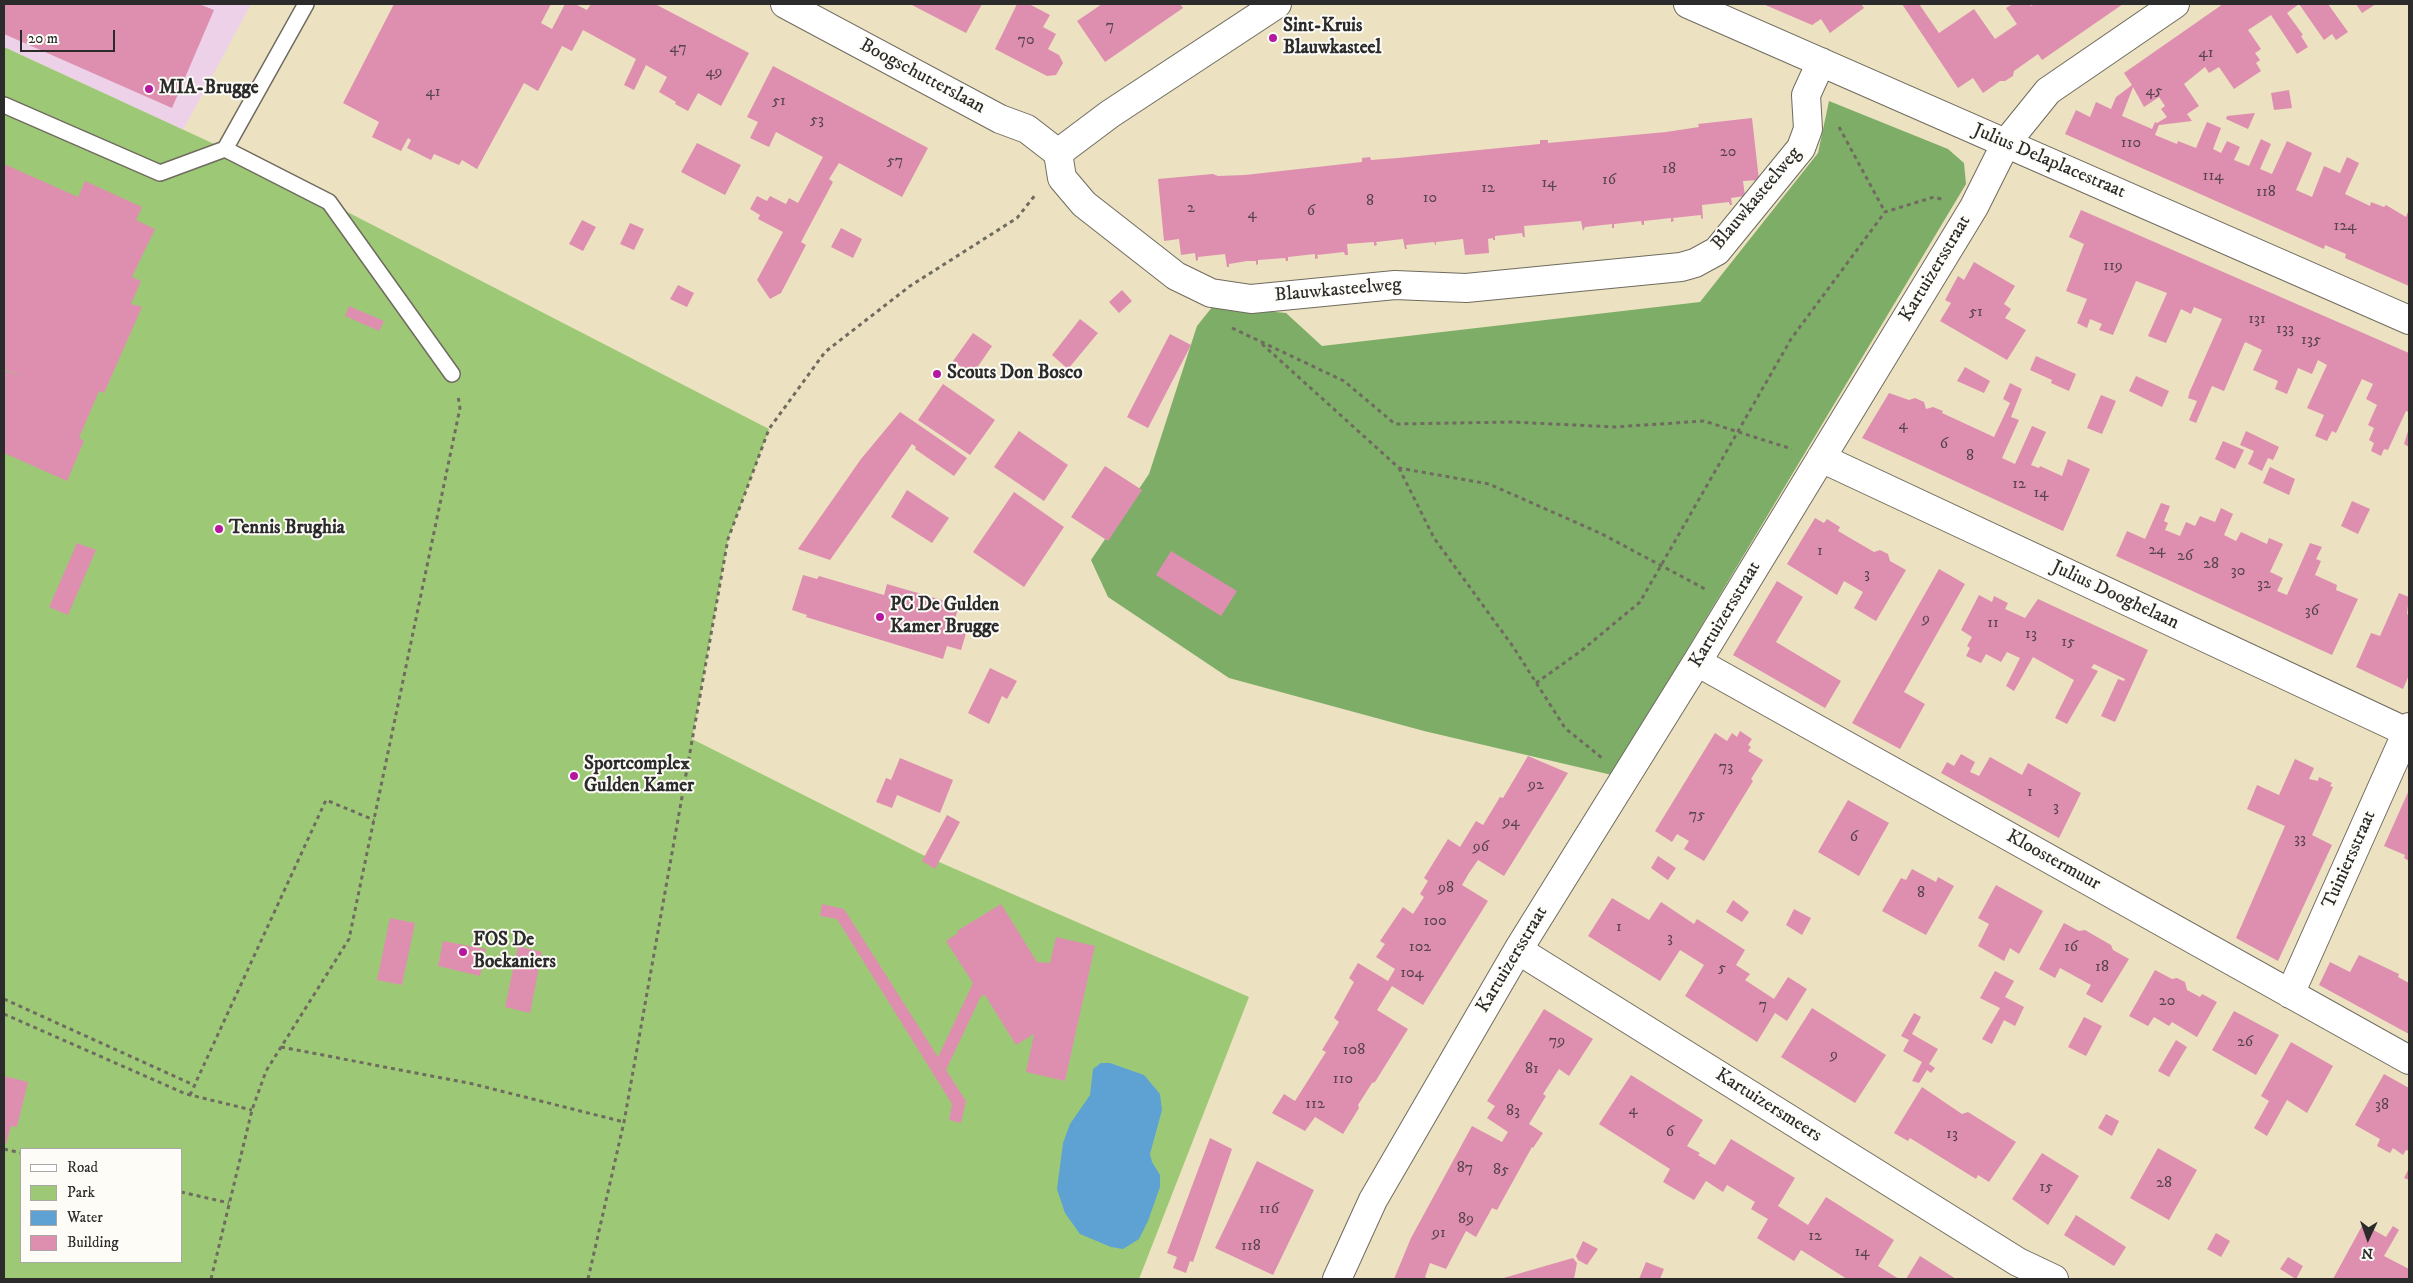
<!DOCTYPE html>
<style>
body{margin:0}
#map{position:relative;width:2413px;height:1283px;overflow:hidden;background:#ece1c0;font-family:"IM FELL DW Pica",serif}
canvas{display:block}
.frame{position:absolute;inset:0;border:5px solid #2b2b2b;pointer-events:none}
.legend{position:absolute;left:20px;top:1148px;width:162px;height:115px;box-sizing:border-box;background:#fdfcf7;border:1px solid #a9a8a5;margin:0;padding:6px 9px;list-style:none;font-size:15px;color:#2b2b2b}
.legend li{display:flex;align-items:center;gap:10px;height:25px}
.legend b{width:25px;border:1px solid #a9a8a5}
.north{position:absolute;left:2343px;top:1213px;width:50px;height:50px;-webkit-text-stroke:4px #fdfcf7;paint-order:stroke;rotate:183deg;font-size:14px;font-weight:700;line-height:20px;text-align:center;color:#2b2b2b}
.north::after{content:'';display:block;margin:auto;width:18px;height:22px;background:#2b2b2b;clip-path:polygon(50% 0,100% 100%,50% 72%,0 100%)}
.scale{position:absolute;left:20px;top:30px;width:95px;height:22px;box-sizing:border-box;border:2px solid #2b2b2b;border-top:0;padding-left:6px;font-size:15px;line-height:18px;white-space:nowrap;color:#2b2b2b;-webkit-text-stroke:4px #fdfcf7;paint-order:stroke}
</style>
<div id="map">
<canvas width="2413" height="1283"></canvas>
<div class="frame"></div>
<ul class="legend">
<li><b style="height:6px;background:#fff"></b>Road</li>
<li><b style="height:14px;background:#9dc977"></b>Park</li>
<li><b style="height:14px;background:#5da2d2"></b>Water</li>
<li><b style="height:14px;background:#de8faf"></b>Building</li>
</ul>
<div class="north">N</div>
<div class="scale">20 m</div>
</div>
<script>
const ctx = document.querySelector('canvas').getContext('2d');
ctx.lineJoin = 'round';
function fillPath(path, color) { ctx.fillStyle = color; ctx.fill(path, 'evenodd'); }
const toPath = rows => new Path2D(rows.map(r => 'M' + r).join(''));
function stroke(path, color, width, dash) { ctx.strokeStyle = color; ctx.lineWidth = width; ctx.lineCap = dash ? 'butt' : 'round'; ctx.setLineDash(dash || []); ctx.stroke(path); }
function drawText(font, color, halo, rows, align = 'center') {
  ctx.font = font + ' "IM FELL DW Pica",serif'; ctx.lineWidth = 4; ctx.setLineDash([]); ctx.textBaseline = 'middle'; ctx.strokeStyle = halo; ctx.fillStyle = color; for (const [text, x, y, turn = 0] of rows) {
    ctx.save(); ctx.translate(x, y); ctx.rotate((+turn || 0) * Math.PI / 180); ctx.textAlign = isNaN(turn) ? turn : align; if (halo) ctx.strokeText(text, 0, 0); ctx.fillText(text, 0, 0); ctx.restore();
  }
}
const built = toPath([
 [4,4,251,4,183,130,4,47]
]);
const green = toPath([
 [4,47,225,149,769,429,728,539,692,739,923,855,1249,997,1139,1279,4,1279],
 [21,1149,181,1149,181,1262,21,1262]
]);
const forest = toPath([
 [1829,101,1948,149,1964,163,1966,184,1612,775,1424,731,1229,678,1108,597,1091,560,1149,474,1197,326,1213,306,1286,313,1322,346,1700,302,1818,153]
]);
const water = toPath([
 [1101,1063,1110,1063,1144,1075,1160,1094,1162,1110,1150,1154,1152,1162,1160,1175,1160,1187,1148,1221,1139,1239,1123,1249,1111,1247,1080,1234,1065,1213,1057,1189,1063,1143,1070,1124,1090,1095,1093,1069]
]);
const building = toPath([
 [4,4,199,4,214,10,172,108,4,34],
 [394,4,551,4,541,23,552,29,565,4,575,4,587,10,591,4,655,4,749,53,721,106,698,93,688,111,675,104,676,102,659,92,667,77,646,65,634,90,624,85,636,59,583,30,572,51,562,46,538,91,524,83,477,169,462,160,459,165,434,154,431,160,407,148,411,140,408,138,401,151,372,137,379,122,343,103],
 [910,4,982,4,966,33],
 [1017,4,1029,4,1050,15,1043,27,1056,34,1048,49,1059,55,1063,63,1056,75,1047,76,995,49],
 [1102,4,1180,4,1183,8,1105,62,1077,21],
 [1763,4,1861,4,1864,8,1830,33,1821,19,1812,25],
 [1902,4,1919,4,1939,33,1974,9,1995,39,2017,24,2006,8,2013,4,2030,4,2031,6,2035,4,2123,4,2042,60,2038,54,2014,71,2013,76,2005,81,2000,81,1983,93,1973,78,1958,88],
 [2223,4,2328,4,2348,32,2336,40,2332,34,2324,40,2299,4,2287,13,2303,35,2301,36,2308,47,2297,54,2271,15,2248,30,2261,49,2255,53,2260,60,2256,63,2261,71,2234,89,2219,67,2209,73,2205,67,2184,84,2199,106,2187,114,2192,121,2159,125,2155,135,2177,144,2178,141,2196,148,2207,122,2221,128,2213,149,2221,153,2227,141,2240,147,2234,160,2249,166,2261,139,2271,144,2260,169,2272,174,2287,141,2312,153,2296,190,2312,197,2324,166,2340,173,2347,157,2359,163,2345,194,2370,206,2371,202,2384,207,2386,205,2406,217,2409,209,2409,286,2345,258,2346,254,2325,245,2324,249,2065,134,2076,110,2090,117,2096,102,2111,109,2116,97,2132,85,2124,73],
 [2133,87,2144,107,2159,97,2165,106,2161,109,2167,117,2157,123,2155,122,2152,129,2122,116],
 [2356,4,2376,4,2362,13],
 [773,66,928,148,902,197,839,163,829,179,833,182,801,242,806,245,781,293,770,299,757,280,783,232,758,219,760,215,750,209,757,196,767,201,770,196,786,204,789,198,798,203,823,157,776,132,769,147,750,138,758,122,747,117],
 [2289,90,2292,108,2274,110,2271,93],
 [2255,113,2248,129,2226,119,2227,116],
 [1752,118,1759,180,1743,181,1745,196,1731,198,1732,205,1730,205,1729,202,1702,205,1703,219,1701,218,1701,215,1673,218,1674,221,1671,222,1671,218,1644,221,1644,225,1642,225,1641,221,1614,224,1614,228,1612,228,1612,224,1585,227,1583,231,1581,221,1524,226,1525,237,1523,237,1522,233,1495,236,1495,240,1493,240,1493,238,1488,239,1489,253,1465,255,1463,239,1436,242,1436,246,1434,242,1406,245,1407,249,1405,249,1403,239,1376,242,1377,245,1374,246,1374,242,1347,244,1348,255,1345,255,1344,252,1317,255,1318,258,1315,259,1315,254,1288,257,1288,261,1286,261,1285,258,1258,260,1258,264,1256,265,1256,261,1247,261,1229,264,1229,267,1227,267,1225,254,1198,257,1198,260,1196,261,1195,253,1181,255,1179,239,1164,241,1158,179,1213,174,1218,176,1245,175,1362,162,1362,158,1370,157,1371,160,1398,158,1540,144,1540,140,1548,140,1548,143,1666,132,1699,127,1698,124],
 [697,143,741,165,725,195,681,172],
 [4,164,78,197,85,181,142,207,136,220,155,229,132,277,141,281,131,304,142,307,104,393,99,391,79,438,84,441,67,481,4,453,4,370,23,377,4,369],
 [2081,210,2409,353,2409,412,2406,411,2388,450,2384,449,2381,456,2371,451,2374,443,2369,440,2374,428,2368,425,2377,405,2366,399,2373,384,2362,379,2336,433,2332,431,2327,441,2315,436,2324,415,2307,408,2327,365,2318,360,2312,374,2298,368,2287,394,2275,389,2278,381,2253,370,2262,350,2245,342,2224,391,2212,386,2196,423,2189,420,2197,401,2188,398,2190,391,2222,319,2194,307,2191,314,2181,309,2166,343,2148,336,2167,293,2136,281,2113,335,2099,330,2102,324,2090,319,2087,328,2077,323,2087,299,2066,291,2084,244,2069,237],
 [582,220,596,227,583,251,569,244],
 [630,223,644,229,634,250,620,244],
 [841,228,862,239,853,258,831,247],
 [1974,262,2015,286,2004,304,2011,309,2005,318,2026,330,2007,360,1940,321,1951,303,1945,300,1958,276,1964,280],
 [678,285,694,293,687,307,670,299],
 [1122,290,1132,301,1119,313,1109,302],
 [349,306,384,321,379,331,345,316],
 [1080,319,1098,333,1068,369,1052,355],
 [973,333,992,346,972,375,953,361],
 [1170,334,1191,345,1148,428,1127,417],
 [2036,356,2076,374,2069,391,2051,383,2052,380,2030,370],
 [1965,367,1990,381,1984,393,1957,381],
 [2136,376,2169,391,2162,407,2129,391],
 [2010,383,2022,389,2011,417,2019,420,2002,458,2015,464,2032,426,2046,432,2031,465,2039,468,2040,466,2062,476,2068,459,2090,469,2063,531,1862,438,1889,393,1909,400,1915,398,1924,402,1926,409,1933,407,1943,411,1942,413,1994,437,2010,403,2003,399],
 [943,384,995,420,970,455,918,420],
 [2101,395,2116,401,2102,434,2087,428],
 [900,412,967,458,954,476,915,449,916,447,912,444,830,560,798,549,861,459],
 [2409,428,2409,447,2404,444],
 [1019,431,1068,465,1044,501,994,467],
 [2246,431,2279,447,2273,460,2268,458,2262,471,2248,464,2254,451,2240,445],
 [2223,441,2244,450,2235,469,2215,459],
 [1105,466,1142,490,1108,541,1071,517],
 [2270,467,2295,479,2289,495,2263,483],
 [907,490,949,518,932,543,891,517],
 [1014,492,1064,527,1024,587,973,552],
 [2352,501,2370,509,2358,534,2341,526],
 [2161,503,2170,506,2164,521,2168,523,2165,530,2180,536,2186,522,2195,526,2200,516,2215,522,2221,508,2233,514,2224,535,2236,541,2241,532,2267,544,2269,538,2283,544,2270,572,2283,578,2277,591,2287,595,2310,543,2322,547,2316,559,2321,561,2315,575,2337,585,2336,590,2358,599,2332,655,2116,556,2127,531,2145,539],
 [1815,518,1824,523,1827,519,1840,527,1838,531,1874,552,1880,550,1888,554,1890,561,1906,570,1876,621,1854,608,1863,592,1844,581,1837,595,1787,564],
 [77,543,96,550,68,615,49,607],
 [1171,551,1237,591,1221,616,1156,575],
 [1939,569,1965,584,1904,692,1925,704,1900,749,1852,723],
 [803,575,817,579,819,576,884,595,887,584,959,605,953,626,967,630,961,650,947,646,943,659,806,617,807,615,792,610],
 [1777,581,1803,597,1776,642,1841,681,1825,708,1733,655],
 [2399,593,2409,597,2407,614,2409,615,2409,675,2403,689,2356,667,2371,633,2380,636],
 [1979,595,1992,602,1994,596,2008,603,2005,609,2025,618,2038,599,2148,650,2115,722,2101,716,2118,679,2124,681,2125,679,2094,664,2091,668,2098,671,2067,724,2055,718,2074,680,2033,657,2014,691,2006,686,2020,658,2007,652,2001,662,1986,654,1981,663,1966,656,1970,648,1967,646,1972,637,1961,630],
 [990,668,1017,681,1007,699,1002,696,989,724,968,713],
 [1740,731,1752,739,1748,745,1751,747,1748,751,1763,760,1751,779,1753,781,1704,861,1684,849,1689,841,1677,834,1672,842,1655,831,1715,733,1727,741,1732,733,1737,737],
 [1961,754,1975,762,1970,772,1979,776,1990,757,2022,775,2028,763,2081,793,2059,838,1941,773,1947,762,1954,766],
 [1528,756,1568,773,1504,876,1478,860,1469,873,1462,885,1488,901,1423,1005,1392,986,1377,1010,1408,1029,1375,1082,1372,1083,1358,1105,1359,1108,1343,1134,1315,1117,1305,1131,1272,1113,1284,1094,1295,1101,1326,1052,1322,1050,1339,1022,1334,1018,1354,982,1349,978,1358,963,1388,981,1395,969,1376,957,1385,944,1380,941,1403,907,1413,914,1424,897,1420,894,1428,881,1424,878,1448,839,1460,847,1476,821,1483,825,1500,797,1503,798],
 [900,758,953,780,940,813,897,795,892,808,876,802,886,778,891,780],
 [2295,759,2314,768,2309,779,2318,781,2319,777,2332,783,2330,786,2333,787,2312,835,2332,845,2278,961,2236,938,2285,826,2247,809,2257,785,2279,795],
 [2409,790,2409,861,2404,858,2405,855,2384,846],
 [1848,800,1889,823,1859,876,1818,852],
 [947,815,960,822,935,869,922,861],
 [1658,856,1676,868,1668,880,1651,868],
 [1912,869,1936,882,1938,877,1954,886,1926,935,1882,911,1901,878,1906,880],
 [1996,885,2043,911,2019,954,2010,948,2004,961,1978,946,1989,924,1978,918],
 [1612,898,1649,920,1661,902,1694,924,1697,919,1745,950,1736,965,1750,974,1745,980,1774,999,1788,977,1807,989,1787,1021,1775,1013,1757,1042,1685,996,1704,965,1680,950,1660,981,1588,936],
 [1733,900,1749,912,1742,922,1726,912],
 [822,904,844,909,938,1057,973,983,946,941,958,933,957,931,1001,904,1037,962,1050,963,1056,937,1095,946,1065,1081,1026,1072,1034,1034,1016,1045,985,995,981,996,946,1070,966,1101,961,1123,949,1120,952,1104,837,919,820,916],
 [1794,909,1811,918,1802,935,1786,925],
 [390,918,415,923,402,985,377,980],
 [2064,923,2079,931,2085,930,2097,937,2111,945,2113,950,2129,959,2102,1003,2086,994,2091,985,2060,968,2055,978,2039,969],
 [443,941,486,949,480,976,438,966],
 [518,946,542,952,530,1013,505,1007],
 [2359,955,2399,974,2398,977,2409,983,2409,1034,2319,985,2330,962,2350,972],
 [2155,970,2172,979,2177,978,2185,982,2187,990,2200,997,2202,994,2217,1002,2197,1037,2172,1022,2169,1026,2154,1017,2148,1026,2129,1016],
 [1995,971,2014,981,2005,997,2024,1007,2015,1026,2004,1020,1992,1044,1982,1039,2000,1008,1980,998],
 [1812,1008,1886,1055,1855,1103,1781,1057],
 [1544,1009,1593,1039,1569,1076,1559,1069,1543,1094,1546,1096,1529,1124,1543,1133,1533,1148,1532,1147,1497,1210,1492,1208,1476,1237,1466,1231,1446,1269,1430,1263,1425,1277,1428,1279,1394,1279,1411,1238,1472,1126,1502,1142,1508,1132,1487,1118,1495,1106,1487,1101],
 [2234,1011,2279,1035,2256,1075,2212,1050],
 [1914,1013,1921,1017,1912,1034,1938,1049,1929,1064,1935,1068,1931,1073,1927,1070,1919,1083,1912,1081,1922,1062,1903,1051,1909,1040,1901,1036],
 [2084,1017,2102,1026,2086,1056,2068,1047],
 [2176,1040,2187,1047,2169,1077,2158,1071],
 [2291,1042,2333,1066,2307,1113,2287,1100,2267,1136,2254,1128,2269,1101,2261,1096],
 [2384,1074,2409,1088,2409,1151,2406,1150,2403,1155,2393,1148,2390,1153,2377,1146,2380,1139,2355,1125],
 [1631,1075,1703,1120,1687,1146,1700,1153,1698,1155,1715,1165,1731,1139,1795,1178,1778,1206,1794,1216,1808,1225,1826,1197,1894,1240,1878,1266,1899,1279,1847,1279,1801,1250,1794,1261,1757,1238,1768,1219,1751,1209,1755,1202,1727,1185,1723,1192,1706,1181,1694,1200,1663,1182,1670,1169,1599,1124],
 [4,1076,28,1082,17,1127,11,1126,6,1144,4,1144],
 [1922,1087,1962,1114,1968,1112,2016,1142,1989,1182,1978,1175,1976,1179,1910,1138,1908,1141,1894,1133],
 [2106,1114,2119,1121,2112,1136,2098,1128],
 [1210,1138,1232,1149,1193,1262,1190,1261,1186,1273,1173,1268,1177,1257,1167,1253],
 [2158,1148,2197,1170,2169,1220,2130,1198],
 [2042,1153,2079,1176,2048,1225,2012,1199],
 [1257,1161,1314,1190,1273,1275,1215,1248],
 [2409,1168,2409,1180,2404,1178],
 [2076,1215,2126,1247,2114,1266,2064,1235],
 [2363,1224,2386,1237,2393,1226,2399,1230,2384,1256,2409,1269,2409,1279,2333,1279],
 [2216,1233,2230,1241,2221,1257,2207,1249],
 [1583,1241,1598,1249,1587,1265,1578,1260,1576,1256],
 [1920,1256,1956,1279,1906,1279],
 [2288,1257,2303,1266,2296,1279,2280,1269],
 [1573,1258,1577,1263,1574,1279,1500,1279],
 [1646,1262,1664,1269,1660,1279,1639,1279]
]);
const path = toPath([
 [1839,127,1885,212],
 [1232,328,1344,381,1395,424,1512,422,1615,427,1704,421,1792,449],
 [1262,344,1399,468,1489,484,1600,533,1707,590],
 [1399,468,1434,538,1514,648,1565,728,1602,758],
 [1536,683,1581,651,1640,602,1791,339,1885,212,1934,197,1944,200],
 [4,999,196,1086],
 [4,1014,186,1094,252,1110],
 [281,1047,473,1084,624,1122],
 [190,1095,326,800,374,820],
 [4,1149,21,1153],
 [181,1192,229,1203],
 [211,1279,252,1110,266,1071,349,939,460,408,458,396],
 [588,1279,624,1122,728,539,769,429,825,352,910,286,1017,218,1036,194]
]);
const service = toPath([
 [306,4,225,149,329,202,452,374],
 [4,105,160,173,225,149]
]);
const minor = toPath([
 [785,4,1000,119,1027,129,1058,153],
 [1688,4,2409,320],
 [1058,153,1062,178,1084,204,1176,276,1211,293,1251,299,1395,285,1466,288,1681,267,1695,263,1717,251,1801,148,1808,129,1806,95,1821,62],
 [1058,153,1110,114,1277,4],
 [1821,458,2409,733],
 [1697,662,2409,1060],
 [1518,950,2018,1262,2054,1279],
 [2290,994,2409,727],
 [1337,1279,1373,1200,1518,950,1697,662,1974,207,2006,143,2048,91,2175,4]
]);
const markers = [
 [1273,38,5,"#b5179e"],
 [149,89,5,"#b5179e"],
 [937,374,5,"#b5179e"],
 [219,529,5,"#b5179e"],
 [880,617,5,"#b5179e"],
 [574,776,5,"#b5179e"],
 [463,952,5,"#b5179e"]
];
const numberNames = [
 ["7",1110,27],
 ["70",1026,41],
 ["47",678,49],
 ["41",2206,54],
 ["49",714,73],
 ["45",2154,92],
 ["41",433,93],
 ["51",779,102],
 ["53",817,121],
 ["110",2131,144],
 ["20",1728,153],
 ["57",895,162],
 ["18",1669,170],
 ["114",2213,177],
 ["16",1609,181],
 ["14",1549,184],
 ["12",1488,189],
 ["118",2266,193],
 ["10",1430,199],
 ["8",1370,202],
 ["2",1191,209],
 ["6",1311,212],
 ["4",1252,215],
 ["124",2345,227],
 ["119",2113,267],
 ["51",1976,313],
 ["131",2257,320],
 ["133",2285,330],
 ["135",2311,341],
 ["4",1903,426],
 ["6",1944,445],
 ["8",1970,457],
 ["12",2019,485],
 ["14",2041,494],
 ["24",2157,551],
 ["1",1820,552],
 ["26",2185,557],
 ["28",2211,565],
 ["30",2238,572],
 ["3",1867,575],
 ["32",2264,585],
 ["36",2312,612],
 ["9",1926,620],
 ["11",1993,624],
 ["13",2031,635],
 ["15",2068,643],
 ["73",1726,768],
 ["92",1536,786],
 ["1",2030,793],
 ["3",2056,808],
 ["75",1697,816],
 ["94",1511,823],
 ["6",1854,838],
 ["33",2300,840],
 ["96",1481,848],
 ["98",1446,889],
 ["8",1921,894],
 ["100",1435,922],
 ["1",1619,928],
 ["3",1670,939],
 ["102",1420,948],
 ["16",2071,948],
 ["18",2102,968],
 ["5",1722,969],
 ["104",1412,974],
 ["20",2167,1002],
 ["7",1763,1006],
 ["79",1557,1042],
 ["26",2245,1043],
 ["108",1354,1051],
 ["9",1834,1056],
 ["81",1532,1070],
 ["110",1343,1080],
 ["112",1315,1105],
 ["38",2382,1106],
 ["4",1633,1111],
 ["83",1513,1112],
 ["6",1670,1133],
 ["13",1952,1135],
 ["87",1465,1169],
 ["85",1501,1171],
 ["28",2164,1184],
 ["15",2046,1188],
 ["116",1269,1210],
 ["89",1466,1220],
 ["91",1439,1234],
 ["12",1815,1237],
 ["118",1251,1247],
 ["14",1862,1253]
];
const poiNames = [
 ["Sint-Kruis",1283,27],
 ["Blauwkasteel",1283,49],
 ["MIA-Brugge",159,89],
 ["Scouts Don Bosco",947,374],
 ["Tennis Brughia",229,529],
 ["PC De Gulden",890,606],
 ["Kamer Brugge",890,628],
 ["Sportcomplex",584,765],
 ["Gulden Kamer",584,787],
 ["FOS De",473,941],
 ["Boekaniers",473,963]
];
const streetNames = [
 ["Boogschutterslaan",922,77,28],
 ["Julius Delaplacestraat",2049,162,23],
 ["Blauwkasteelweg",1757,199,-50],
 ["Kartuizersstraat",1936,269,-59],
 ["Blauwkasteelweg",1338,291,-5],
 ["Julius Dooghelaan",2115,596,25],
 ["Kartuizersstraat",1726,615,-59],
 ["Tuiniersstraat",2350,860,-66],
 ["Kloostermuur",2053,861,29],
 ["Kartuizersstraat",1513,960,-59],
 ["Kartuizersmeers",1768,1106,32]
];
fillPath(built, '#edd1e9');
fillPath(green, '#9dc977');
fillPath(forest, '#7ead68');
fillPath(water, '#5da2d2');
fillPath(building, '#de8faf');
stroke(service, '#6f6b5f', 18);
stroke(minor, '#6f6b5f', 30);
stroke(path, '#6f6b5f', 3, [4, 4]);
stroke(service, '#fff', 15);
stroke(minor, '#fff', 28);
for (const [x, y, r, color] of markers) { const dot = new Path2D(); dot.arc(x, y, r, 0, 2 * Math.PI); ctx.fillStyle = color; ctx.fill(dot); stroke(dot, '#fdfcf7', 2); }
drawText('16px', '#58444c', null, numberNames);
drawText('bold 19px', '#2b2b2b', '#fdfcf7', poiNames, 'left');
drawText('19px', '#2b2b2b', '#fdfcf7', streetNames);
</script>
